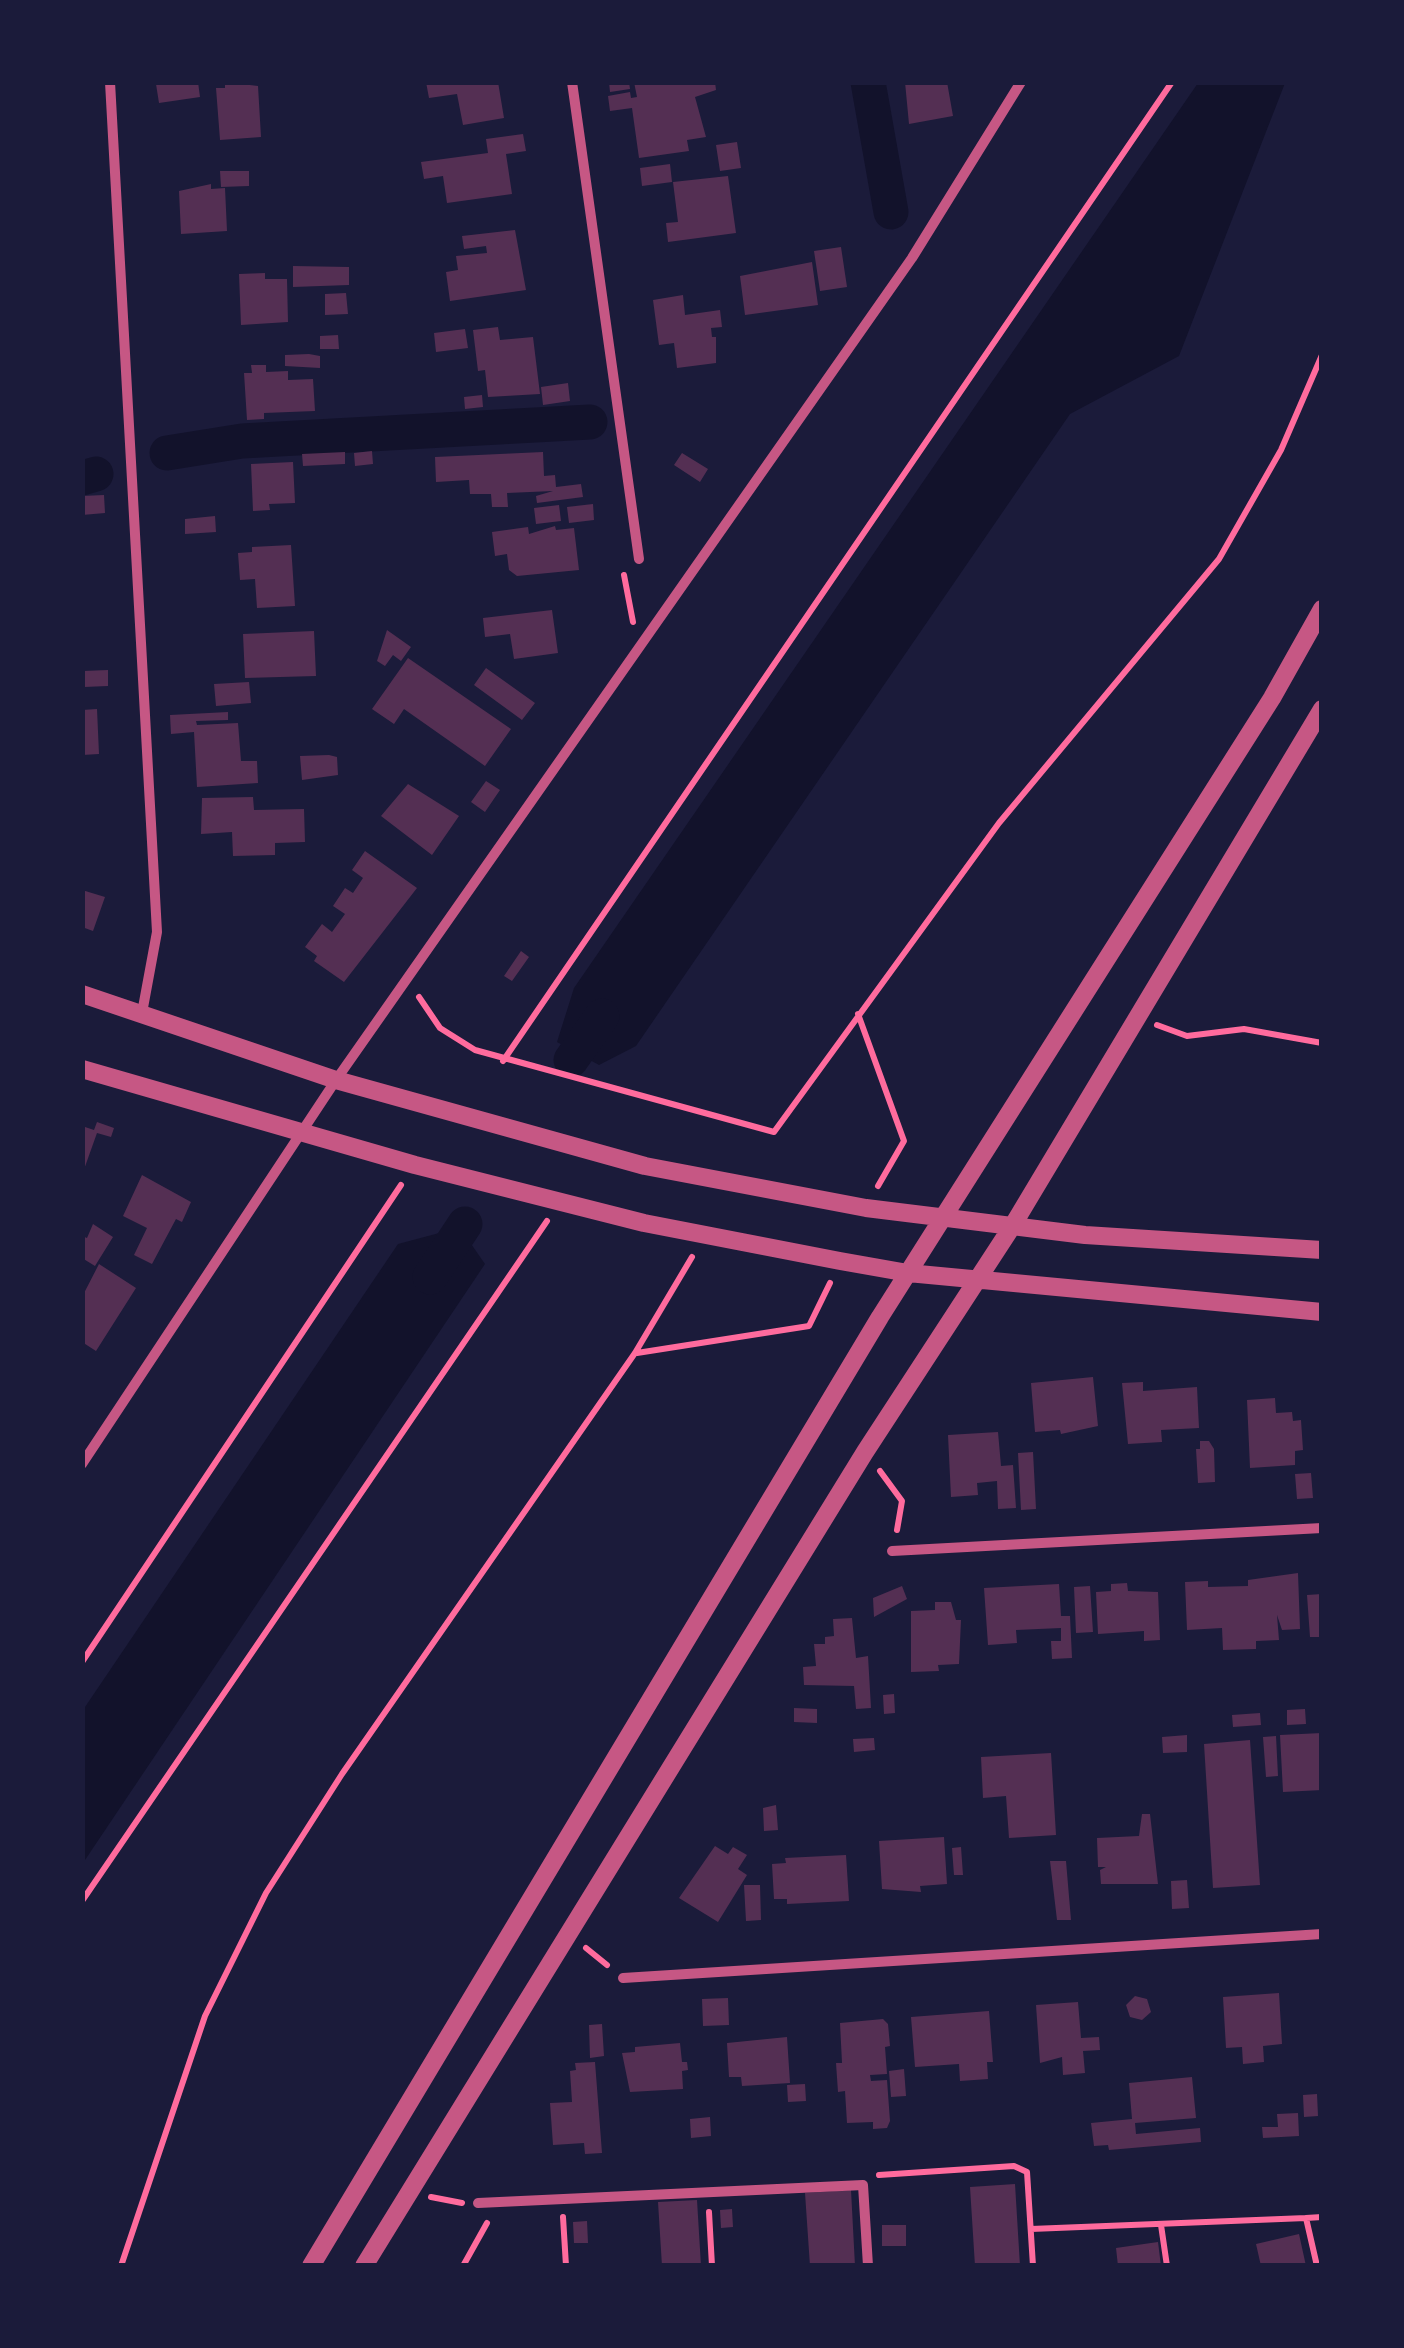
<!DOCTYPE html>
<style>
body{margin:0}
#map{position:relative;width:1404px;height:2348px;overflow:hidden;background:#1b1b3a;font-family:"Fira Sans Condensed",sans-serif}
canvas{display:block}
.frame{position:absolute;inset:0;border:85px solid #1b1b3a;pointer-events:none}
</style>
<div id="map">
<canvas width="1404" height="2348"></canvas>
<div class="frame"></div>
</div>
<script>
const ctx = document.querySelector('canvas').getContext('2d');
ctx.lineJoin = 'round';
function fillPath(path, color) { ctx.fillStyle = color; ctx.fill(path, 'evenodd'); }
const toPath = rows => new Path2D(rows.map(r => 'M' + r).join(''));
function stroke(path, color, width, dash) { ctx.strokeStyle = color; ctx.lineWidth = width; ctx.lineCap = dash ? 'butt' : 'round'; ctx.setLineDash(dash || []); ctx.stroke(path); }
const water = toPath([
 [1198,83,1285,83,1179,356,1070,414,636,1046,599,1065,557,1042,574,988],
 [443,1232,469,1241,485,1264,83,1863,83,1710,398,1244]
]);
const canal = toPath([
 [868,82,891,212],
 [167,453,242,441,590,422],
 [82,478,96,474],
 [571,1060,602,1016],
 [430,1277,465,1224]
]);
const building = toPath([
 [198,82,200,97,159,103,156,84],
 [225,82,258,86,261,137,220,140,216,88,225,88],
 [426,82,498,82,504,118,463,125,457,94,429,98],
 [609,82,629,82,630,89,610,92],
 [634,82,715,82,716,90,695,97,706,137,687,140,689,151,639,158,632,108,610,111,608,96,630,92,631,98,637,97],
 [905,82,947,82,953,116,909,124],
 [523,134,526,151,506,154,512,194,447,203,443,176,424,179,421,162,488,153,486,139],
 [737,142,741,168,720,171,716,145],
 [670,164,672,182,642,186,640,168],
 [220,171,249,171,249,186,221,187],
 [728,176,736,233,668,242,666,223,678,222,673,182],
 [211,184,211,189,225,188,227,231,181,234,179,191],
 [515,230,526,290,450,301,446,272,458,270,456,256,487,253,486,246,464,249,462,236],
 [841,247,847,287,820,291,814,251],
 [812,262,818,305,745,315,740,276],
 [293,266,349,267,349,285,293,287],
 [265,273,265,279,287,279,288,322,241,325,239,274],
 [346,293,348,314,325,315,325,294],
 [683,295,685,315,720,310,722,327,711,328,712,337,716,337,716,363,677,368,674,343,659,345,653,300],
 [498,327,500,340,533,337,540,394,488,397,485,370,478,371,473,330],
 [465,329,468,348,436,352,434,333],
 [338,335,339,349,320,349,320,336],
 [309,354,320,356,320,368,285,366,285,355],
 [251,365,266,365,266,372,288,371,288,380,313,379,315,411,264,413,264,419,247,420,244,373,252,373],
 [568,383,570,401,543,405,541,387],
 [482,395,483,407,465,409,464,397],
 [372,451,373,464,355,466,354,453],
 [345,452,345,464,303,466,302,454],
 [543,452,544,476,555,475,556,487,581,484,583,497,537,503,536,496,553,491,507,493,508,507,492,507,491,494,470,494,469,480,436,482,435,457],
 [682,453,708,469,700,482,674,465],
 [293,462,295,503,269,504,270,510,253,511,251,464],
 [104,495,105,513,82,515,82,496],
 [593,504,594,520,569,523,567,507],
 [559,505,561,521,536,524,534,508],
 [215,516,216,532,185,534,185,519],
 [555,526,556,530,574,528,579,570,517,576,509,570,507,554,495,556,492,532,528,527,529,534],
 [291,545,295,606,257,608,255,579,240,580,238,553,252,552,252,547],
 [552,610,558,653,514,659,510,634,485,637,483,618],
 [387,630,411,647,401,661,393,655,385,666,377,661],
 [314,631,316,676,245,678,243,634],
 [408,658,511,729,485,766,404,709,394,724,372,709],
 [486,668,535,703,522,720,474,685],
 [108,670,108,686,84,687,83,671],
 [249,682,251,703,216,706,214,684],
 [97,709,99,754,82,755,82,710],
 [228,712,228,720,196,721,197,725,238,723,241,761,257,761,258,783,197,787,194,732,171,734,170,715],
 [329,755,337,757,338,775,302,780,300,756],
 [486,781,500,790,485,812,471,802],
 [408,784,459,816,432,855,381,816],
 [253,797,254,810,304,809,305,842,275,843,275,855,233,856,232,832,201,834,202,798],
 [365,851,417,888,344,982,314,961,317,956,305,947,322,924,332,932,345,914,333,906,345,888,353,893,363,878,352,870],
 [82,890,105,897,93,931,82,927],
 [521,951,529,957,512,981,504,976],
 [97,1122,114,1128,111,1137,97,1133,82,1175,82,1126,94,1130],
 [142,1175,191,1202,182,1222,176,1219,152,1264,134,1255,147,1228,123,1216],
 [93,1224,113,1237,95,1266,82,1258,82,1236,87,1238],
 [99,1264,136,1288,96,1351,82,1342,82,1297],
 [1093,1377,1098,1426,1061,1434,1060,1430,1035,1432,1031,1383],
 [1143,1382,1143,1391,1197,1387,1199,1428,1161,1430,1162,1442,1128,1444,1122,1383],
 [1275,1398,1276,1413,1292,1412,1293,1421,1301,1420,1303,1450,1295,1451,1295,1465,1250,1468,1247,1400],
 [998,1432,1001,1466,1013,1465,1016,1508,998,1509,997,1481,977,1483,978,1495,951,1497,948,1435],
 [1200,1441,1209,1441,1214,1449,1215,1482,1198,1483,1196,1449,1200,1449],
 [1033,1452,1036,1509,1021,1510,1018,1453],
 [1311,1473,1313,1498,1297,1499,1295,1474],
 [1298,1573,1300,1629,1282,1630,1277,1615,1279,1640,1256,1641,1256,1649,1223,1650,1222,1628,1187,1630,1185,1582,1208,1581,1208,1587,1248,1586,1248,1580],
 [1127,1583,1128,1591,1158,1592,1160,1640,1144,1641,1144,1631,1098,1634,1096,1592,1111,1591,1111,1584],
 [1059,1584,1061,1616,1070,1616,1072,1658,1052,1659,1051,1641,1061,1641,1061,1628,1016,1630,1017,1643,988,1645,984,1588],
 [902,1586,907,1599,874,1617,873,1598],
 [1090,1586,1093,1632,1076,1633,1074,1587],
 [1322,1594,1322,1637,1310,1637,1307,1595],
 [935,1602,951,1602,956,1620,961,1620,959,1664,938,1665,939,1671,911,1672,911,1611,935,1610],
 [852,1618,856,1658,868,1656,871,1708,856,1709,854,1686,804,1685,803,1667,816,1666,814,1644,825,1644,825,1637,834,1636,833,1619],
 [894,1694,895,1713,884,1714,883,1695],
 [794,1708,817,1709,817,1723,794,1722],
 [1305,1709,1306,1724,1287,1725,1287,1710],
 [1260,1713,1261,1725,1233,1727,1232,1715],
 [1322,1733,1322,1790,1283,1792,1280,1735],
 [1187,1735,1187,1752,1163,1753,1162,1737],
 [1276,1736,1278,1776,1266,1777,1263,1737],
 [874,1738,875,1750,854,1752,853,1739],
 [1250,1740,1260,1885,1213,1888,1204,1744],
 [1051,1753,1056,1835,1009,1838,1006,1796,983,1798,981,1757],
 [776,1805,778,1830,764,1831,763,1808],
 [1142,1814,1150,1814,1158,1884,1101,1884,1100,1870,1106,1867,1098,1867,1097,1838,1139,1836],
 [944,1837,947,1884,920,1886,921,1892,882,1889,879,1841],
 [715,1846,728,1854,733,1847,747,1855,738,1869,747,1875,718,1922,679,1898],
 [961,1847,963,1875,954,1875,952,1848],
 [846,1855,849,1901,787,1904,787,1899,774,1899,772,1864,786,1863,785,1858],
 [1050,1861,1066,1861,1071,1920,1057,1920],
 [1187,1880,1189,1908,1172,1909,1171,1881],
 [744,1885,760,1885,761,1920,746,1921],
 [1279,1993,1282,2044,1263,2046,1264,2062,1243,2064,1242,2047,1226,2048,1223,1997],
 [1135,1996,1147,1999,1151,2012,1142,2020,1130,2017,1126,2005],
 [728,1998,729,2025,703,2026,702,1999],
 [1078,2002,1081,2038,1099,2037,1100,2050,1083,2051,1085,2073,1063,2075,1062,2057,1040,2063,1036,2005],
 [989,2011,993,2062,987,2062,988,2079,960,2081,959,2064,915,2067,911,2017],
 [883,2019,888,2024,890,2046,885,2047,887,2074,870,2075,871,2081,887,2080,890,2121,887,2128,873,2129,873,2122,847,2123,845,2091,838,2092,836,2063,842,2063,840,2023],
 [602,2024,604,2056,590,2058,589,2025],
 [787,2037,790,2083,742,2086,741,2077,729,2077,727,2043],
 [680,2043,682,2062,687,2062,688,2070,682,2071,683,2089,630,2092,622,2053,635,2052,635,2047],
 [595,2062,602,2153,585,2154,584,2143,553,2145,550,2103,572,2102,570,2071,576,2070,575,2063],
 [904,2069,906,2096,891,2097,889,2071],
 [1192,2077,1196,2118,1135,2123,1136,2134,1200,2128,1201,2142,1109,2150,1108,2145,1094,2146,1091,2123,1132,2119,1129,2083],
 [805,2084,806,2101,788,2102,787,2085],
 [1317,2094,1318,2116,1304,2117,1303,2095],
 [1298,2113,1299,2136,1263,2138,1262,2127,1278,2127,1277,2114],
 [710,2117,711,2136,691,2138,690,2119],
 [1015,2184,1020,2266,975,2266,970,2187],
 [851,2190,855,2266,810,2266,805,2193],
 [697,2200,701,2266,662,2266,658,2202],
 [732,2209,733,2227,721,2228,720,2210],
 [587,2221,588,2243,574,2243,573,2222],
 [882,2225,906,2225,906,2246,882,2246],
 [1299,2234,1306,2266,1261,2266,1256,2244],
 [1158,2242,1161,2266,1118,2266,1116,2248]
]);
const path = toPath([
 [624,575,633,622],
 [419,997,440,1028,475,1050,774,1132,999,823,1219,559,1281,450,1322,355],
 [858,1014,904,1141,878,1186],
 [1157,1025,1187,1036,1244,1029,1322,1043],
 [503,1061,1172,82],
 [637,1353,809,1326,830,1283],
 [880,1471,902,1501,897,1530],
 [82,1662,401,1185],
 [82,1901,547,1221],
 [586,1948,607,1965],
 [879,2175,1014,2166,1027,2172,1033,2266],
 [431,2197,462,2203],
 [709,2212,712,2266],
 [563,2217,566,2266],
 [1306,2218,1322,2217],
 [1161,2225,1167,2266],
 [1031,2229,1306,2218,1317,2266],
 [121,2266,205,2016,266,1893,342,1774,635,1353,692,1257],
 [463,2266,487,2223]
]);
const minor = toPath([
 [110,82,157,932,142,1013],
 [572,82,639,559],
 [82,1464,336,1080,912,258,1021,82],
 [892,1551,1322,1528],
 [623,1978,1322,1934],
 [478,2203,863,2185,868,2266]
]);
const tertiary = toPath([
 [82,994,336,1080,645,1166,866,1208,1085,1235,1322,1250],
 [82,1069,415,1165,644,1223,840,1261,908,1273,1322,1312],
 [311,2266,880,1317,1272,698,1322,609],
 [364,2266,865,1452,1013,1225,1322,709]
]);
fillPath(water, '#12122b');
stroke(canal, '#12122b', 35);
fillPath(building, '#542f53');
stroke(path, '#ff6b9d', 6);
stroke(minor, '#c65784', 10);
stroke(tertiary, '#c65784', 18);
</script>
